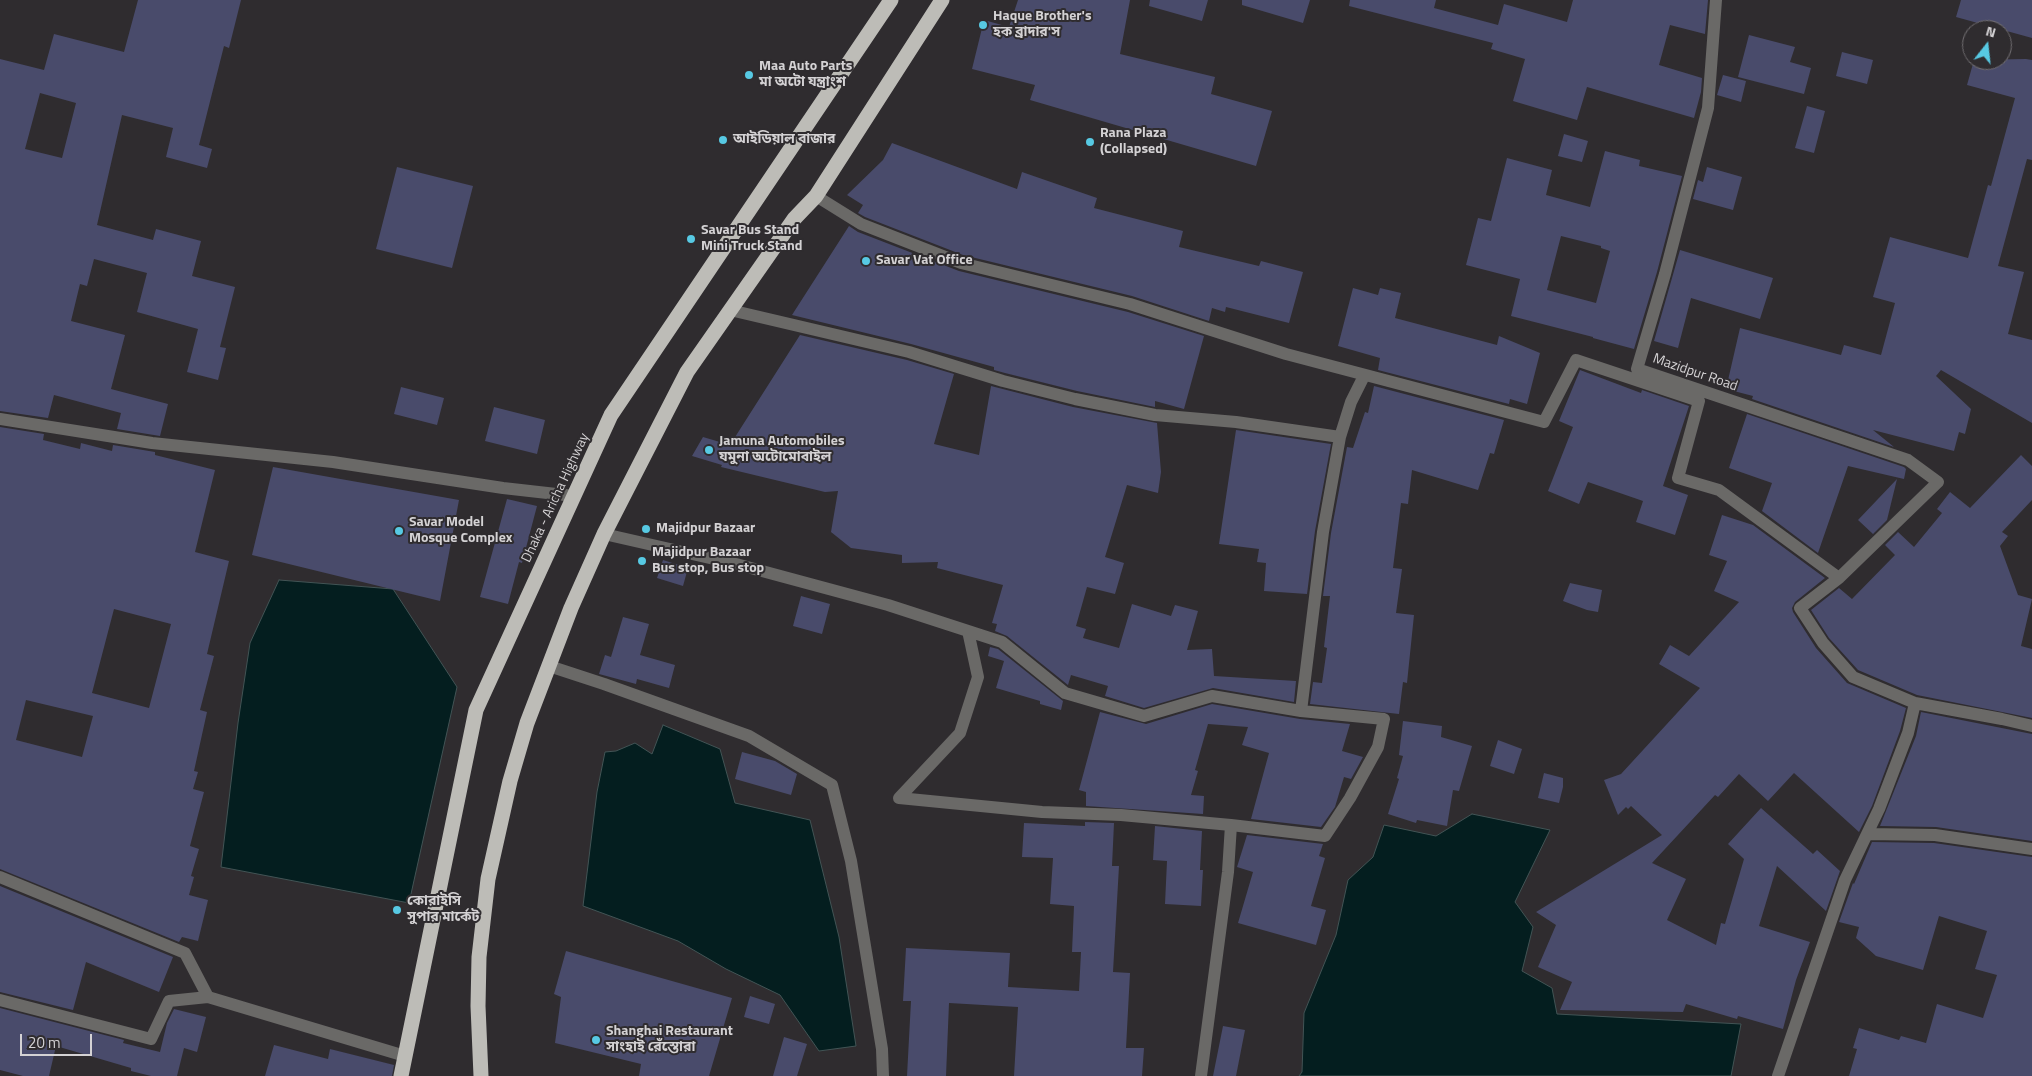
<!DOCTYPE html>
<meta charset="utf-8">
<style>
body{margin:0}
#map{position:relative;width:2032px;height:1076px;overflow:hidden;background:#2f2c2f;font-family:"Titillium Web",sans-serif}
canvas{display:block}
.north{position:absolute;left:1962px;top:20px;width:50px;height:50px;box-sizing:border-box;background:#2f2c2f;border:1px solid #716e71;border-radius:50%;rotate:16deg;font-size:14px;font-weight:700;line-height:20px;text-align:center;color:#d4d2d4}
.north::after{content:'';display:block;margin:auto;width:18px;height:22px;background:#57c9e3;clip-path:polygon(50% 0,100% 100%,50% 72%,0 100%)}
.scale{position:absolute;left:20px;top:1034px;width:72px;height:22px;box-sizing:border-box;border:2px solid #d4d2d4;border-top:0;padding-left:6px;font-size:15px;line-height:18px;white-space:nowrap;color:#d4d2d4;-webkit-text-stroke:4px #2f2c2f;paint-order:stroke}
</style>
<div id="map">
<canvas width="2032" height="1076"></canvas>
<div class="north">N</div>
<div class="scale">20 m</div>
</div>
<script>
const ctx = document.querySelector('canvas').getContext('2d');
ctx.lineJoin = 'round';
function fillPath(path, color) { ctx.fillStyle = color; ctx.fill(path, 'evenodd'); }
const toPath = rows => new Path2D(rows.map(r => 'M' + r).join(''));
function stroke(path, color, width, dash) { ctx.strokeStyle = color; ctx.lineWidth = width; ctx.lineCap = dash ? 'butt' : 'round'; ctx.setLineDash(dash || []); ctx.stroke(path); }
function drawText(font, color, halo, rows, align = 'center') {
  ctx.font = font + ' "Titillium Web","Noto Sans Bengali",sans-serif'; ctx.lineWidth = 4; ctx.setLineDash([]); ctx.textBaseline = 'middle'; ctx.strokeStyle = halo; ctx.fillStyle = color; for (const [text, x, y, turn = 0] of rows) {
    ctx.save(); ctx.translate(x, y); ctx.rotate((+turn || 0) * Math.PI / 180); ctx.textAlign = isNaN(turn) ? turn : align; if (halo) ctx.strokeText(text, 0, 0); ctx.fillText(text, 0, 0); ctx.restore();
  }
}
const water = toPath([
 [279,580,393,589,457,687,409,903,221,867,238,723,250,643,279,580],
 [663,725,720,749,735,803,810,820,839,937,856,1046,819,1051,780,995,726,969,678,941,583,906,597,792,605,752,616,751,635,743,652,754,663,725],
 [1472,814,1550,830,1515,902,1533,927,1522,971,1552,988,1557,1014,1741,1024,1731,1076,1299,1076,1302,1072,1304,1013,1336,935,1348,880,1373,857,1384,825,1436,836,1472,814]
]);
const building = toPath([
 [138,0,241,0,229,48,224,46,199,145,212,149,207,168,166,157,173,128,122,115,97,225,153,240,156,229,201,241,192,276,235,287,220,347,226,348,218,380,187,372,198,329,137,312,147,273,94,259,87,286,80,284,71,321,125,335,111,389,168,404,160,436,117,429,121,413,54,395,48,418,0,411,0,59,44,70,54,34,124,52],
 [40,93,76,103,62,158,25,149],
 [1018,0,1130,0,1120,54,1215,77,1211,94,1272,111,1256,166,1030,100,1035,85,972,69,984,20,1009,27],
 [1150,0,1208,0,1202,21,1149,6],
 [1242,0,1310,0,1303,23,1242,5],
 [1350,0,1436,0,1434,8,1498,25,1504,4,1567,22,1573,0,1708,0,1705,34,1670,25,1659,65,1702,78,1701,92,1694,118,1587,87,1577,120,1513,101,1525,59,1491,49,1493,43,1349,6],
 [1961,0,2032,0,2032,38,1956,17],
 [1749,35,1795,47,1790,62,1811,68,1804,94,1738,77],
 [1842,52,1873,60,1867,84,1836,76],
 [2026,59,2032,60,2032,160,2027,159,1998,266,2024,272,2008,334,2032,340,2032,423,1941,370,1936,376,1971,409,1965,434,1959,432,1954,451,1873,430,1894,447,1752,399,1753,396,1726,389,1740,328,1841,355,1844,345,1881,355,1895,303,1873,297,1890,237,1968,258,1988,185,1991,186,2015,98,1967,85,1974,60],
 [1723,75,1746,81,1741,102,1717,95],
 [1807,106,1825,111,1814,153,1795,148],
 [1564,134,1588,141,1582,162,1558,156],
 [892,143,1017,189,1022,172,1097,198,1094,208,1183,231,1179,247,1259,266,1261,261,1303,272,1289,323,1226,307,1225,312,1212,308,1209,321,1132,296,963,255,865,217,858,213,863,205,847,195,883,160],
 [1605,151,1640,160,1639,166,1682,176,1657,272,1634,349,1593,338,1593,337,1511,316,1520,279,1466,265,1478,218,1491,221,1507,158,1552,170,1546,195,1590,207],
 [1561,236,1601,246,1601,248,1610,251,1596,303,1547,290],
 [397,167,473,186,452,268,376,249],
 [1707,167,1742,177,1733,210,1693,199,1698,180,1703,182],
 [849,226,858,232,959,271,1128,312,1204,336,1184,409,1155,401,1155,407,1077,391,1005,373,994,370,994,367,911,344,792,315],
 [1680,250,1773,278,1760,319,1691,298,1678,348,1654,341],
 [1353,288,1378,295,1380,288,1401,293,1395,318,1497,345,1499,336,1540,353,1527,404,1510,399,1509,404,1378,370,1380,358,1338,346],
 [800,335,907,360,954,374,934,444,979,455,991,386,1073,407,1157,423,1161,472,1158,493,1127,485,1105,557,1124,563,1115,594,1087,587,1076,626,1086,629,1083,638,1119,648,1132,604,1171,616,1175,605,1198,611,1187,650,1212,649,1214,676,1296,681,1294,702,1213,688,1144,708,1105,696,1108,686,1071,675,1068,685,1007,636,995,631,997,624,992,623,1003,585,937,568,938,562,902,563,902,555,851,548,831,532,838,491,825,492,721,467,722,465,692,456,703,437,730,445],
 [1580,370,1641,393,1642,390,1689,406,1663,486,1688,495,1675,535,1636,522,1643,501,1588,482,1579,504,1548,491,1573,427,1559,421],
 [1374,386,1504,420,1494,454,1490,453,1478,490,1412,470,1408,504,1401,503,1393,568,1402,569,1396,613,1414,615,1407,683,1403,682,1399,714,1310,704,1313,682,1322,683,1327,648,1324,647,1330,596,1323,596,1331,533,1347,447,1353,448,1365,412,1368,413],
 [401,387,444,398,437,425,394,414],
 [494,407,545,420,537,454,485,441],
 [1747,414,1904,467,1906,469,1904,479,1848,466,1818,553,1762,511,1772,483,1729,468],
 [0,427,44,434,43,440,80,449,81,443,112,451,113,445,155,452,155,455,215,470,195,552,229,561,207,654,214,656,200,710,207,712,194,771,198,772,193,789,204,792,190,846,199,849,191,876,194,877,189,895,208,900,198,941,182,937,179,942,0,869],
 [114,609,171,624,149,708,92,693],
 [26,700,93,716,82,757,16,740],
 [1236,430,1331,444,1315,531,1307,594,1264,591,1266,563,1257,562,1259,549,1219,544],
 [2021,455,2032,466,2032,500,2002,532,2008,536,2000,546,2018,595,2032,599,2021,646,2032,649,2032,718,1917,695,1858,670,1829,638,1811,610,1839,588,1852,599,1895,555,1885,545,1898,532,1914,547,1942,513,1937,509,1950,492,1970,508],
 [273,467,459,500,440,601,252,555],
 [1897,479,1887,520,1873,534,1858,520],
 [507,499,537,506,522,563,519,562,508,604,480,597],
 [1722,515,1753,525,1825,578,1795,602,1792,608,1793,612,1816,648,1847,683,1906,708,1900,731,1872,806,1859,832,1794,773,1768,801,1739,774,1718,797,1715,795,1652,863,1686,879,1667,920,1716,945,1721,923,1725,924,1744,859,1728,844,1761,808,1813,854,1817,850,1840,871,1826,911,1777,866,1759,926,1810,942,1796,980,1783,1029,1738,1016,1737,1019,1686,1004,1683,1012,1560,1010,1572,982,1538,967,1556,925,1536,912,1662,835,1631,806,1628,809,1626,807,1618,815,1604,780,1621,774,1700,688,1659,664,1670,645,1689,656,1739,602,1714,591,1727,561,1709,555],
 [663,560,688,568,683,586,657,578],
 [1570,583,1602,590,1598,612,1587,610,1563,601],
 [801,596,830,604,822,634,793,626],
 [623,617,649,624,640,655,675,665,669,688,637,679,636,684,599,674,605,655,611,657],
 [990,647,998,649,1063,701,1061,710,1040,704,1040,701,996,688,1004,661,988,656],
 [1212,704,1300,719,1350,724,1342,751,1363,757,1351,779,1344,777,1335,807,1321,827,1251,819,1269,753,1242,745,1248,727,1208,724,1195,770,1198,771,1191,795,1204,796,1203,814,1086,806,1086,792,1079,790,1100,712,1146,724],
 [1921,712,2032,734,2032,841,1936,827,1880,826,1916,736],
 [1403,721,1442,726,1441,737,1472,746,1459,791,1453,790,1447,826,1417,820,1416,823,1388,814,1399,779,1397,778,1403,756,1399,755],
 [1498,740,1522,749,1514,774,1490,766],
 [742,752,775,761,797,774,791,795,735,779],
 [1544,773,1563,778,1563,787,1559,803,1538,798],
 [1085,822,1114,823,1112,866,1119,866,1113,972,1130,973,1126,1048,1144,1048,1142,1076,1014,1076,1018,1007,949,1003,946,1076,907,1076,911,1001,903,1001,906,948,1010,953,1008,987,1079,991,1081,952,1072,952,1074,906,1050,904,1053,858,1022,857,1024,823,1085,826],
 [1155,826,1202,831,1200,870,1203,870,1201,906,1165,904,1167,861,1153,860],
 [1247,835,1323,844,1319,856,1325,858,1311,906,1326,910,1316,945,1238,923,1253,872,1237,867],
 [1872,842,1934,843,2032,857,2032,1076,1849,1076,1857,1049,1853,1048,1859,1028,1899,1040,1901,1036,1926,1043,1937,1004,1983,1018,1997,975,1975,969,1987,931,1939,916,1923,970,1876,956,1856,938,1859,927,1839,922,1853,883,1854,884],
 [0,886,173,957,159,992,86,962,73,1010,0,992],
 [566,951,732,998,709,1076,639,1076,641,1064,555,1043,561,997,554,994],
 [750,996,775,1004,769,1024,744,1017],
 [0,1008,124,1040,123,1043,160,1052,167,1023,174,1009,206,1017,197,1052,184,1048,177,1076,151,1076,131,1071,131,1068,56,1046,49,1076,23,1076,0,1070],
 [1223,1026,1245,1030,1236,1076,1213,1076],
 [784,1037,807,1044,797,1076,773,1076],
 [274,1045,328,1059,330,1049,394,1065,392,1076,265,1076]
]);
const minor = toPath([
 [1716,0,1708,108,1665,274,1637,369,1908,460,1938,482,1839,578],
 [816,196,861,224,961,263,1130,304,1286,354,1544,422,1576,360,1699,401,1678,478,1719,490,1839,578,1800,608,1823,643,1853,677,1915,703,1908,733,1879,809,1845,880,1778,1076],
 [730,310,909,352,1003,381,1075,399,1155,415,1236,422,1340,437],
 [0,419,152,443,333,462,503,488,574,496],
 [604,534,736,564,888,605,1002,642,1065,693,1144,716,1212,696,1301,711,1323,532,1340,437,1351,402,1364,376],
 [968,631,978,677,960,733,899,798,1042,812,1121,815,1231,825],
 [549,666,604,684,749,736,832,785,851,861,882,1049,883,1076],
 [1915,703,2002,719,2032,726],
 [1867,834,1935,835,2032,849],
 [0,877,185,953,208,997,405,1056],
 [0,1000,151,1039,169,1001,208,997],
 [1201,1076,1228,872,1231,825,1325,836,1350,798,1378,747,1384,719,1301,711]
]);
const highway = toPath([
 [401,1076,476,710,611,415,891,0],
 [481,1076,478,1006,479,957,488,879,510,781,527,723,571,608,604,534,687,372,794,219,816,196,942,0]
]);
const markers = [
 [983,25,5,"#57c9e3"],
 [749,75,5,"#57c9e3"],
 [723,140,5,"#57c9e3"],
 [1090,142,5,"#57c9e3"],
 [691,239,5,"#57c9e3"],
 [866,261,5,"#57c9e3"],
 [709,450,5,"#57c9e3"],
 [646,529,5,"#57c9e3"],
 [399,531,5,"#57c9e3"],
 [642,561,5,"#57c9e3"],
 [397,910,5,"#57c9e3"],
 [596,1040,5,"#57c9e3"]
];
const poiNames = [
 ["Haque Brother's",993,17],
 ["হক ব্রাদার'স",993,33],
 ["Maa Auto Parts",759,67],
 ["মা অটো যন্ত্রাংশ",759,83],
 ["Rana Plaza",1100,134],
 ["(Collapsed)",1100,150],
 ["আইডিয়াল বাজার",733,140],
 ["Savar Bus Stand",701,231],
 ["Mini Truck Stand",701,247],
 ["Savar Vat Office",876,261],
 ["Jamuna Automobiles",719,442],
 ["যমুনা অটোমোবাইল",719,458],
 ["Savar Model",409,523],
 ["Mosque Complex",409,539],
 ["Majidpur Bazaar",656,529],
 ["Majidpur Bazaar",652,553],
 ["Bus stop, Bus stop",652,569],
 ["কোরাইসি",407,902],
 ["সুপার মার্কেট",407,918],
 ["Shanghai Restaurant",606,1032],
 ["সাংহাই রেঁস্তোরা",606,1048]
];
const streetNames = [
 ["Mazidpur Road",1695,373,19],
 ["Dhaka - Aricha Highway",556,498,-65]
];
fillPath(water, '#041e1f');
stroke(water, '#425455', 1);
fillPath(building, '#494b6b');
stroke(minor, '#6a6967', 12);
stroke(highway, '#bdbcb7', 15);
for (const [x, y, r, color] of markers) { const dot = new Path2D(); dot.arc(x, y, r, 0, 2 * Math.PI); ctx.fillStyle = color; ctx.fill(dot); stroke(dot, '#2f2c2f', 2); }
drawText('bold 14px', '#d4d2d4', '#2f2c2f', poiNames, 'left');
drawText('14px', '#d4d2d4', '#2f2c2f', streetNames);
</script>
